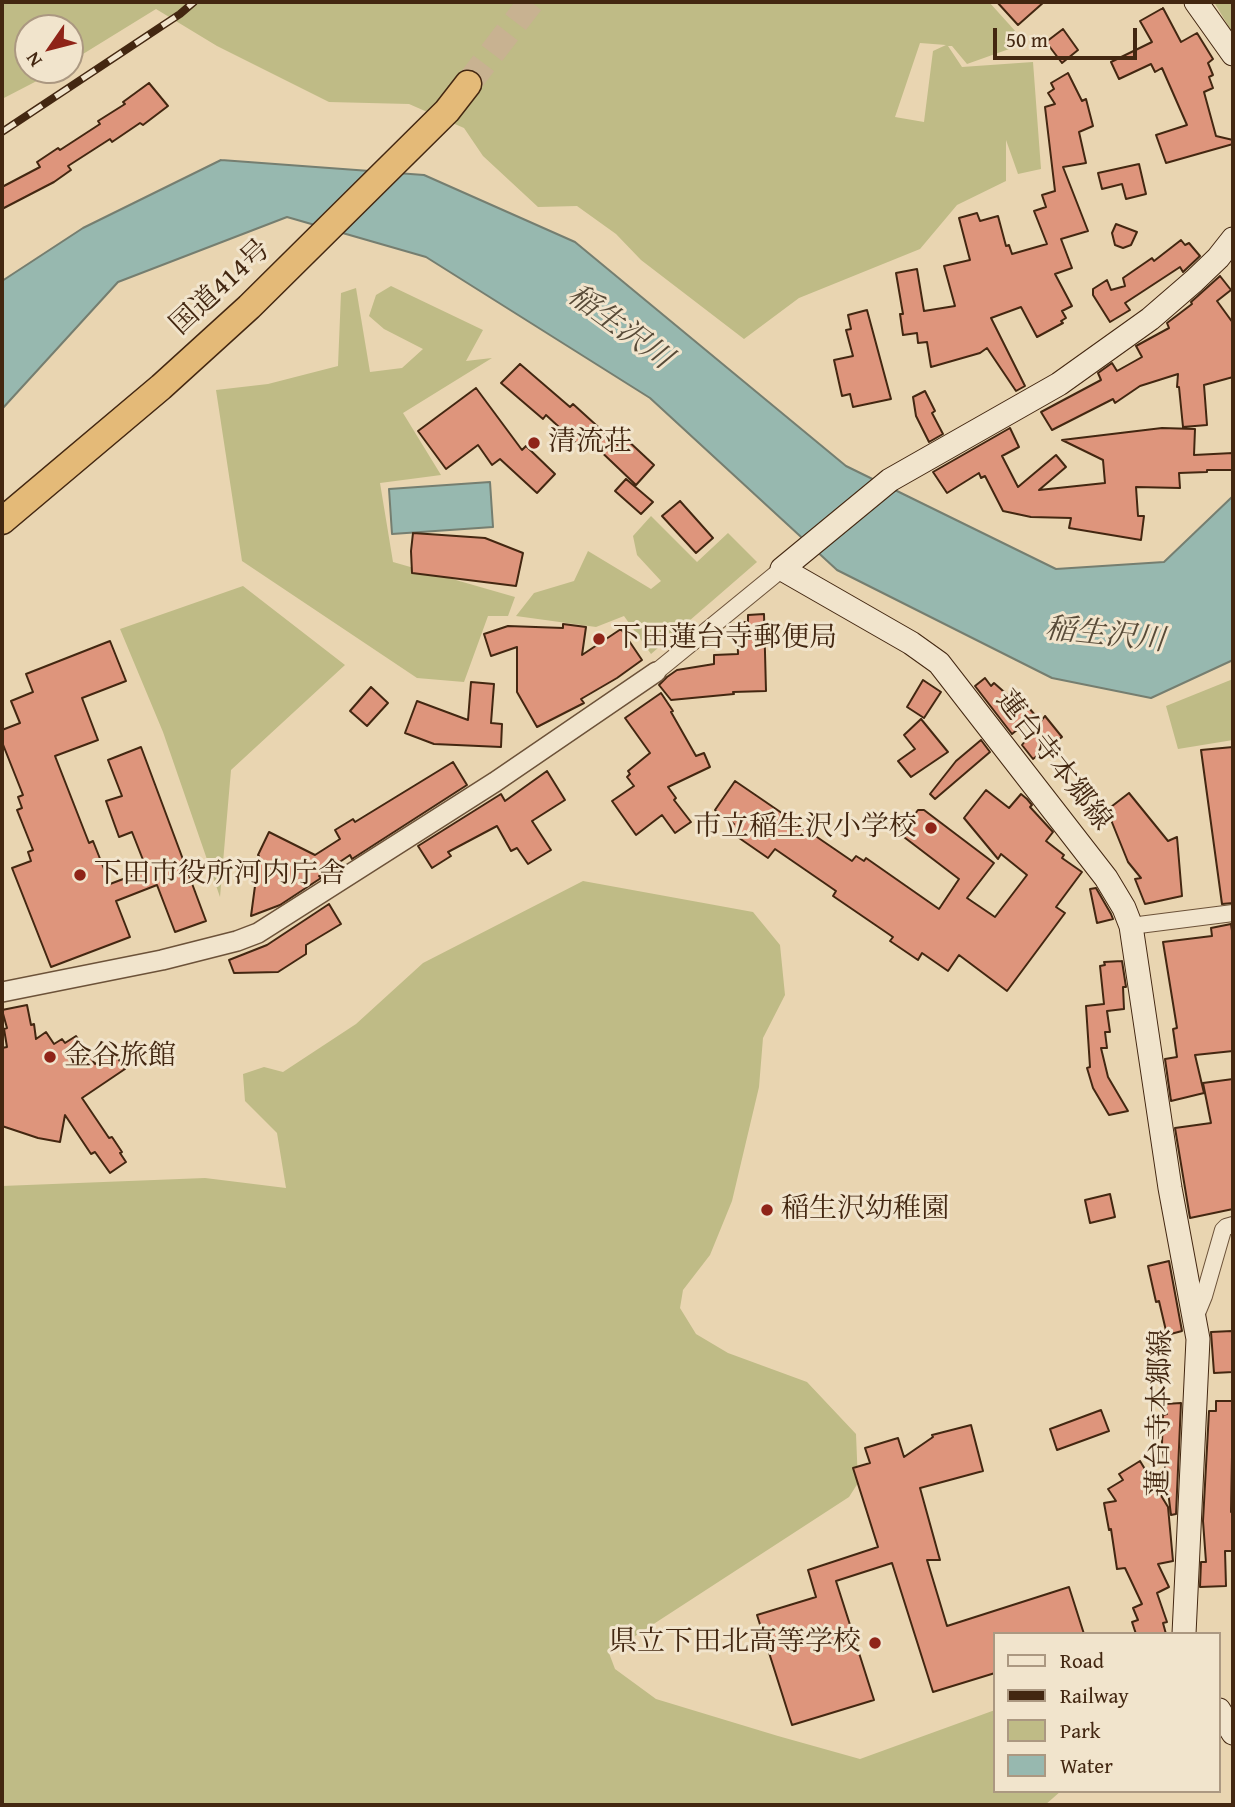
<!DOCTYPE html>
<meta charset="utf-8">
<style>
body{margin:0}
#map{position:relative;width:1235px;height:1807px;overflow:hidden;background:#e9d5b1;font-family:"Gentium Book Plus",serif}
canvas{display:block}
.frame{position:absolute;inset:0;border:4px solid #432711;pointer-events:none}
.legend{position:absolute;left:993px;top:1632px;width:228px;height:161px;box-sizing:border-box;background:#f1e4cc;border:2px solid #ab9881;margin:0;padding:9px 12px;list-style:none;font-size:21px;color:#432711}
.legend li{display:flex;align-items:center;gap:14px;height:35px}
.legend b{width:35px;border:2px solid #ab9881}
.north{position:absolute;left:14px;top:14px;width:70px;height:70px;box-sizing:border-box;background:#f1e4cc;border:2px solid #ab9881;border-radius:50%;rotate:235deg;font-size:19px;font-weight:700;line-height:28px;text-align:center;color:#432711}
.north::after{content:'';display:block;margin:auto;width:24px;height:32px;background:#8f2418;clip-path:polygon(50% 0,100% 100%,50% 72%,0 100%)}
.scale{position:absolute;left:993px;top:28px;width:144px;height:32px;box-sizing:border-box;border:4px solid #432711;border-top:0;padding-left:9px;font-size:21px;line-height:24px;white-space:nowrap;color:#432711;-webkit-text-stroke:5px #f1e4cc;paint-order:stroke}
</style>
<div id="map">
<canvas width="1235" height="1807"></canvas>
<div class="frame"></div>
<ul class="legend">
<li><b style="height:9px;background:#f1e4cc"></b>Road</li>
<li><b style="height:9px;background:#432711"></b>Railway</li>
<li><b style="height:19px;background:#bfbb86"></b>Park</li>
<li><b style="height:19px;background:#97b8af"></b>Water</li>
</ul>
<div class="north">N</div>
<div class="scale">50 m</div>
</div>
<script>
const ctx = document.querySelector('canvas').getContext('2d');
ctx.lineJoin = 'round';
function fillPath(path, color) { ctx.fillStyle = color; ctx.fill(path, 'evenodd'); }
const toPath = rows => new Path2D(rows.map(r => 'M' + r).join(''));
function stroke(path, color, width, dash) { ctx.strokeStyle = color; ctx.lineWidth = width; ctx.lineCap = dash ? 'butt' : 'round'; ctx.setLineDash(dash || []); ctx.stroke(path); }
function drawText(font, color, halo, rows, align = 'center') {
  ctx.font = font + ' "Gentium Book Plus","Noto Serif JP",serif'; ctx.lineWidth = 6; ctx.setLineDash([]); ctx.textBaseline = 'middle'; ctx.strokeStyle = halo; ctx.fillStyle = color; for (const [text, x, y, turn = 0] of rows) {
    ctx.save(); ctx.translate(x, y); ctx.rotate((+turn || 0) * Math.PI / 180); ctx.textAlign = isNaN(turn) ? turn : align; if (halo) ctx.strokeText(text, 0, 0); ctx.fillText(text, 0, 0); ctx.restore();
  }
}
const green = toPath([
 [2,2,989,2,1026,43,967,64,952,46,948,46,962,67,1033,62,1041,169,1018,174,1006,140,1006,181,957,205,920,249,799,298,744,339,641,260,616,234,577,206,538,207,483,156,464,128,409,104,329,102,217,46,156,9,70,62,70,28,28,28,28,70,58,70,2,99],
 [920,43,946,45,933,51,924,122,895,117],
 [1214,2,1233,2,1233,34],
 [391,286,483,330,466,361,492,358,403,413,441,475,380,483,393,562,515,597,508,616,488,616,464,682,417,678,242,561,216,390,268,384,338,366,341,293,356,288,370,372,402,368,423,349,384,329,369,316,376,295],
 [651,516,697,562,728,533,757,562,651,654,624,616,596,627,516,616,534,593,574,581,588,551,651,589,661,581,637,555,633,536],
 [243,586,345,665,231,770,220,897,163,732,120,629],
 [1233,679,1233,740,1178,749,1166,706],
 [583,881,753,912,780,945,785,995,763,1038,759,1087,732,1201,710,1255,683,1290,680,1308,696,1334,728,1353,807,1382,856,1434,858,1483,849,1497,609,1653,615,1669,656,1699,778,1736,860,1759,995,1710,995,1791,1061,1791,1045,1805,2,1805,2,1186,205,1178,286,1188,277,1133,245,1101,243,1074,264,1067,283,1072,356,1024,423,963]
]);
const water = toPath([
 [221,160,424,175,575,242,846,466,1056,569,1164,562,1233,496,1233,660,1151,698,1052,678,837,570,650,398,426,257,287,217,118,282,2,409,2,281,83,228,221,160],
 [490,482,493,527,392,534,389,489,490,482]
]);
const building = toPath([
 [997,2,1044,2,1018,25,997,2],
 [1163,8,1181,42,1197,33,1213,59,1208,63,1213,75,1209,77,1213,88,1204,92,1216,136,1233,140,1233,144,1166,163,1156,135,1187,125,1162,68,1155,72,1151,64,1119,79,1111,62,1152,42,1140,21,1163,8],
 [1063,29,1078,50,1062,63,1046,42,1063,29],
 [1068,73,1082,101,1086,99,1093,126,1079,132,1086,163,1063,167,1088,231,1061,239,1072,268,1055,274,1072,306,1062,311,1066,318,1061,321,1063,323,1037,337,1021,307,991,318,1025,386,1016,391,987,348,980,353,931,367,927,342,918,343,917,333,903,335,900,314,903,314,896,273,917,269,924,311,955,306,944,266,970,260,959,218,977,213,980,221,998,216,1006,246,1009,245,1012,254,1047,244,1034,211,1046,207,1042,195,1055,191,1045,107,1055,104,1048,93,1054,89,1051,83,1068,73],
 [149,83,168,106,143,125,140,123,112,142,110,139,68,166,71,170,54,182,2,209,2,187,40,167,37,162,58,148,60,150,100,124,98,121,125,104,123,102,149,83],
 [1139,164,1146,194,1126,199,1122,184,1102,189,1098,173,1139,164],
 [1116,224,1137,232,1131,245,1123,248,1115,245,1112,233,1116,224],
 [1181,240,1185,245,1189,243,1200,256,1183,272,1180,267,1125,303,1130,310,1110,322,1093,295,1093,289,1107,280,1111,290,1125,286,1123,278,1152,258,1154,261,1181,240],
 [1220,276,1231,290,1217,301,1233,323,1233,377,1204,385,1207,425,1183,427,1179,387,1177,387,1178,374,1140,386,1115,403,1113,399,1052,430,1041,412,1101,380,1098,373,1112,363,1117,371,1142,357,1136,346,1169,328,1167,323,1192,304,1191,302,1220,276],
 [867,310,891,399,853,407,850,394,842,396,834,360,853,356,846,330,851,329,848,315,867,310],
 [520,364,570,407,573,404,618,445,625,438,654,465,636,485,592,443,585,451,546,415,543,419,501,383,520,364],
 [476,388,522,450,526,446,555,474,537,493,500,459,492,465,478,445,446,469,418,431,476,388],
 [925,391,935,411,932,413,943,434,929,442,916,416,913,397,925,391],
 [1010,428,1019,447,1002,456,1018,487,1056,455,1066,467,1039,490,1105,483,1103,460,1062,440,1162,428,1195,429,1194,455,1233,453,1233,470,1207,470,1207,472,1179,473,1180,488,1136,487,1138,516,1144,516,1141,540,1069,528,1071,518,1031,517,1003,511,985,476,981,478,979,473,947,493,933,472,1010,428],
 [626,479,653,502,641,514,615,491,626,479],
 [680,501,713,538,696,553,662,516,680,501],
 [413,533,485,538,523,553,516,586,412,573,411,551,413,533],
 [764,614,766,691,733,692,734,694,671,700,659,685,667,677,677,670,714,664,714,655,738,654,737,622,748,622,748,615,764,614],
 [563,624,586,627,582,655,621,629,642,660,617,678,581,699,584,703,537,727,517,692,517,647,491,656,484,634,508,626,563,628,563,624],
 [110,641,126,681,82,698,98,740,55,756,89,843,93,841,110,884,147,870,132,832,119,837,106,801,122,796,108,760,141,747,206,921,175,932,157,885,116,901,130,937,51,967,12,868,31,861,28,852,33,850,17,810,22,808,18,797,23,795,2,742,2,730,20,723,11,701,33,692,26,674,110,641],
 [985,678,991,686,994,683,1011,698,1016,693,1035,715,1012,734,975,686,985,678],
 [923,680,941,692,924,718,907,707,923,680],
 [471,682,494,684,491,723,502,724,501,747,434,744,405,733,417,701,468,720,471,682],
 [371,687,388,703,367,726,350,711,371,687],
 [661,693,673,711,671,712,696,756,704,753,710,767,668,787,676,798,674,800,691,822,675,833,662,815,636,835,612,801,634,786,627,777,630,774,628,771,650,753,625,718,661,693],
 [1045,716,1062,737,1033,759,1022,745,1045,716],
 [921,719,948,752,911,777,898,761,915,749,904,735,921,719],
 [981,740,990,752,935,799,930,794,956,761,981,740],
 [1233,747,1233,903,1222,904,1201,750,1233,747],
 [453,762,467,785,352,859,350,855,319,876,321,878,280,905,251,916,259,856,258,855,269,832,315,855,340,839,335,830,353,819,355,822,453,762],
 [547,771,565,800,532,821,551,850,528,864,517,848,511,851,497,826,448,852,451,856,432,868,418,846,501,794,505,801,547,771],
 [735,781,852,861,856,856,864,861,866,858,939,909,959,879,900,834,918,810,924,810,994,863,967,898,995,917,1027,875,1001,854,998,859,964,818,986,790,1009,808,1021,794,1027,799,1032,805,1030,807,1053,832,1046,841,1064,855,1062,858,1082,872,1056,907,1065,913,1007,991,959,955,948,971,922,953,918,960,890,941,893,937,833,896,836,891,775,849,768,858,729,831,734,824,715,810,735,781],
 [1129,793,1168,841,1177,837,1182,896,1145,904,1135,879,1141,878,1128,862,1107,810,1129,793],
 [1096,888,1111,914,1113,919,1097,923,1090,889,1096,888],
 [329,904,341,924,306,945,306,954,278,972,234,973,229,960,267,945,329,904],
 [1231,924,1233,937,1233,1051,1195,1055,1204,1093,1171,1101,1165,1059,1177,1057,1173,1029,1177,1028,1163,942,1212,936,1211,928,1231,924],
 [1122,961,1126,987,1123,987,1124,1009,1107,1011,1110,1032,1105,1032,1107,1048,1101,1048,1108,1077,1128,1111,1109,1115,1093,1088,1087,1068,1090,1067,1086,1006,1104,1004,1100,966,1105,965,1104,962,1122,961],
 [27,1005,31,1025,34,1024,36,1039,46,1032,54,1044,62,1039,65,1043,76,1036,95,1064,113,1051,125,1069,82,1098,109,1138,112,1137,122,1152,120,1153,126,1162,110,1173,95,1152,91,1154,65,1115,60,1142,38,1138,2,1126,2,1048,7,1047,4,1029,7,1028,2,1010,27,1005],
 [1233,1079,1233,1209,1190,1218,1175,1128,1211,1123,1203,1083,1233,1079],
 [1110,1194,1115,1217,1090,1223,1085,1200,1110,1194],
 [1169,1261,1182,1331,1167,1335,1159,1301,1156,1302,1148,1266,1169,1261],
 [1232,1331,1233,1372,1214,1373,1211,1332,1232,1331],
 [1216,1401,1233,1401,1231,1512,1233,1511,1233,1551,1225,1551,1226,1586,1200,1587,1201,1562,1206,1562,1203,1521,1209,1411,1216,1411,1216,1401],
 [1181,1403,1176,1514,1171,1515,1162,1443,1163,1415,1167,1414,1165,1404,1181,1403],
 [1101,1410,1109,1431,1057,1450,1050,1429,1101,1410],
 [971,1425,983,1471,920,1488,940,1560,927,1560,947,1626,1069,1587,1084,1634,995,1634,995,1673,933,1692,892,1563,836,1581,874,1700,792,1725,757,1615,816,1597,808,1570,878,1547,853,1468,870,1463,865,1448,898,1438,904,1457,933,1437,932,1435,971,1425],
 [1140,1461,1168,1507,1173,1561,1158,1564,1169,1587,1157,1593,1167,1622,1163,1623,1166,1634,1136,1634,1132,1622,1138,1620,1133,1608,1142,1604,1125,1568,1117,1569,1111,1529,1109,1530,1104,1503,1116,1501,1108,1489,1123,1480,1119,1474,1140,1461]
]);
const trunkTunnel = toPath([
 [468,84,531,2]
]);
const minor = toPath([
 [656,672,782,569],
 [1131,926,1233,913],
 [1195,1318,1204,1296,1223,1230,1226,1227,1233,1225]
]);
const tertiary = toPath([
 [2,992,162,960,237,941,258,933,495,782,656,672]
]);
const secondary = toPath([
 [1196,2,1233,54],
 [1184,1634,1198,1339,1170,1188,1131,926,1124,908,1106,878,939,663,911,643,782,569,890,480,1059,384,1150,319,1194,281,1218,258,1233,239],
 [1219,1710,1233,1733]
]);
const trunk = toPath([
 [2,521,161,387,249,307,447,111,468,84]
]);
const rail = toPath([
 [2,132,180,14,194,2]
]);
const markers = [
 [534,443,7,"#8f2418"],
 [599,639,7,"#8f2418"],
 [931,828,7,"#8f2418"],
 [80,875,7,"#8f2418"],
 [50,1057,7,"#8f2418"],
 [767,1210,7,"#8f2418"],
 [875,1643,7,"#8f2418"]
];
const streetNames = [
 ["国道414号",221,288,-43],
 ["蓮台寺本郷線",1053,761,52],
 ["蓮台寺本郷線",1161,1413,-89]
];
const poiNames = [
 ["清流荘",548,443],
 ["下田蓮台寺郵便局",613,639],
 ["市立稲生沢小学校",917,828,"right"],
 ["下田市役所河内庁舎",94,875],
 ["金谷旅館",64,1057],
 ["稲生沢幼稚園",781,1210],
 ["県立下田北高等学校",861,1643,"right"]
];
const waterNames = [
 ["稲生沢川",619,328,36],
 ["稲生沢川",1105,636,6]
];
fillPath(green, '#bfbb86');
fillPath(water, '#97b8af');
stroke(water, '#757e70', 2);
fillPath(building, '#de957c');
stroke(building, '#432711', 2);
stroke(trunkTunnel, '#c8b291', 26, [26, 13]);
stroke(minor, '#6c5239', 18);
stroke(tertiary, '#6c5239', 22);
stroke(secondary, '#432711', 25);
stroke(trunk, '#432711', 29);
stroke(minor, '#f1e4cc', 16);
stroke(tertiary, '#f1e4cc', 19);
stroke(secondary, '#f1e4cc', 23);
stroke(trunk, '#e4ba78', 26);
stroke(rail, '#432711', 8);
stroke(rail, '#f1e4cc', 5, [16]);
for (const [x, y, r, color] of markers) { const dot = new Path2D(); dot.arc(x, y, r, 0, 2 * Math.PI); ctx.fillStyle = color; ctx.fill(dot); stroke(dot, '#f1e4cc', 2.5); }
drawText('28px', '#432711', '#f1e4cc', streetNames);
drawText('28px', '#432711', '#f1e4cc', poiNames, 'left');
drawText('italic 30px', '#584b38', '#f1e4cc', waterNames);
</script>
